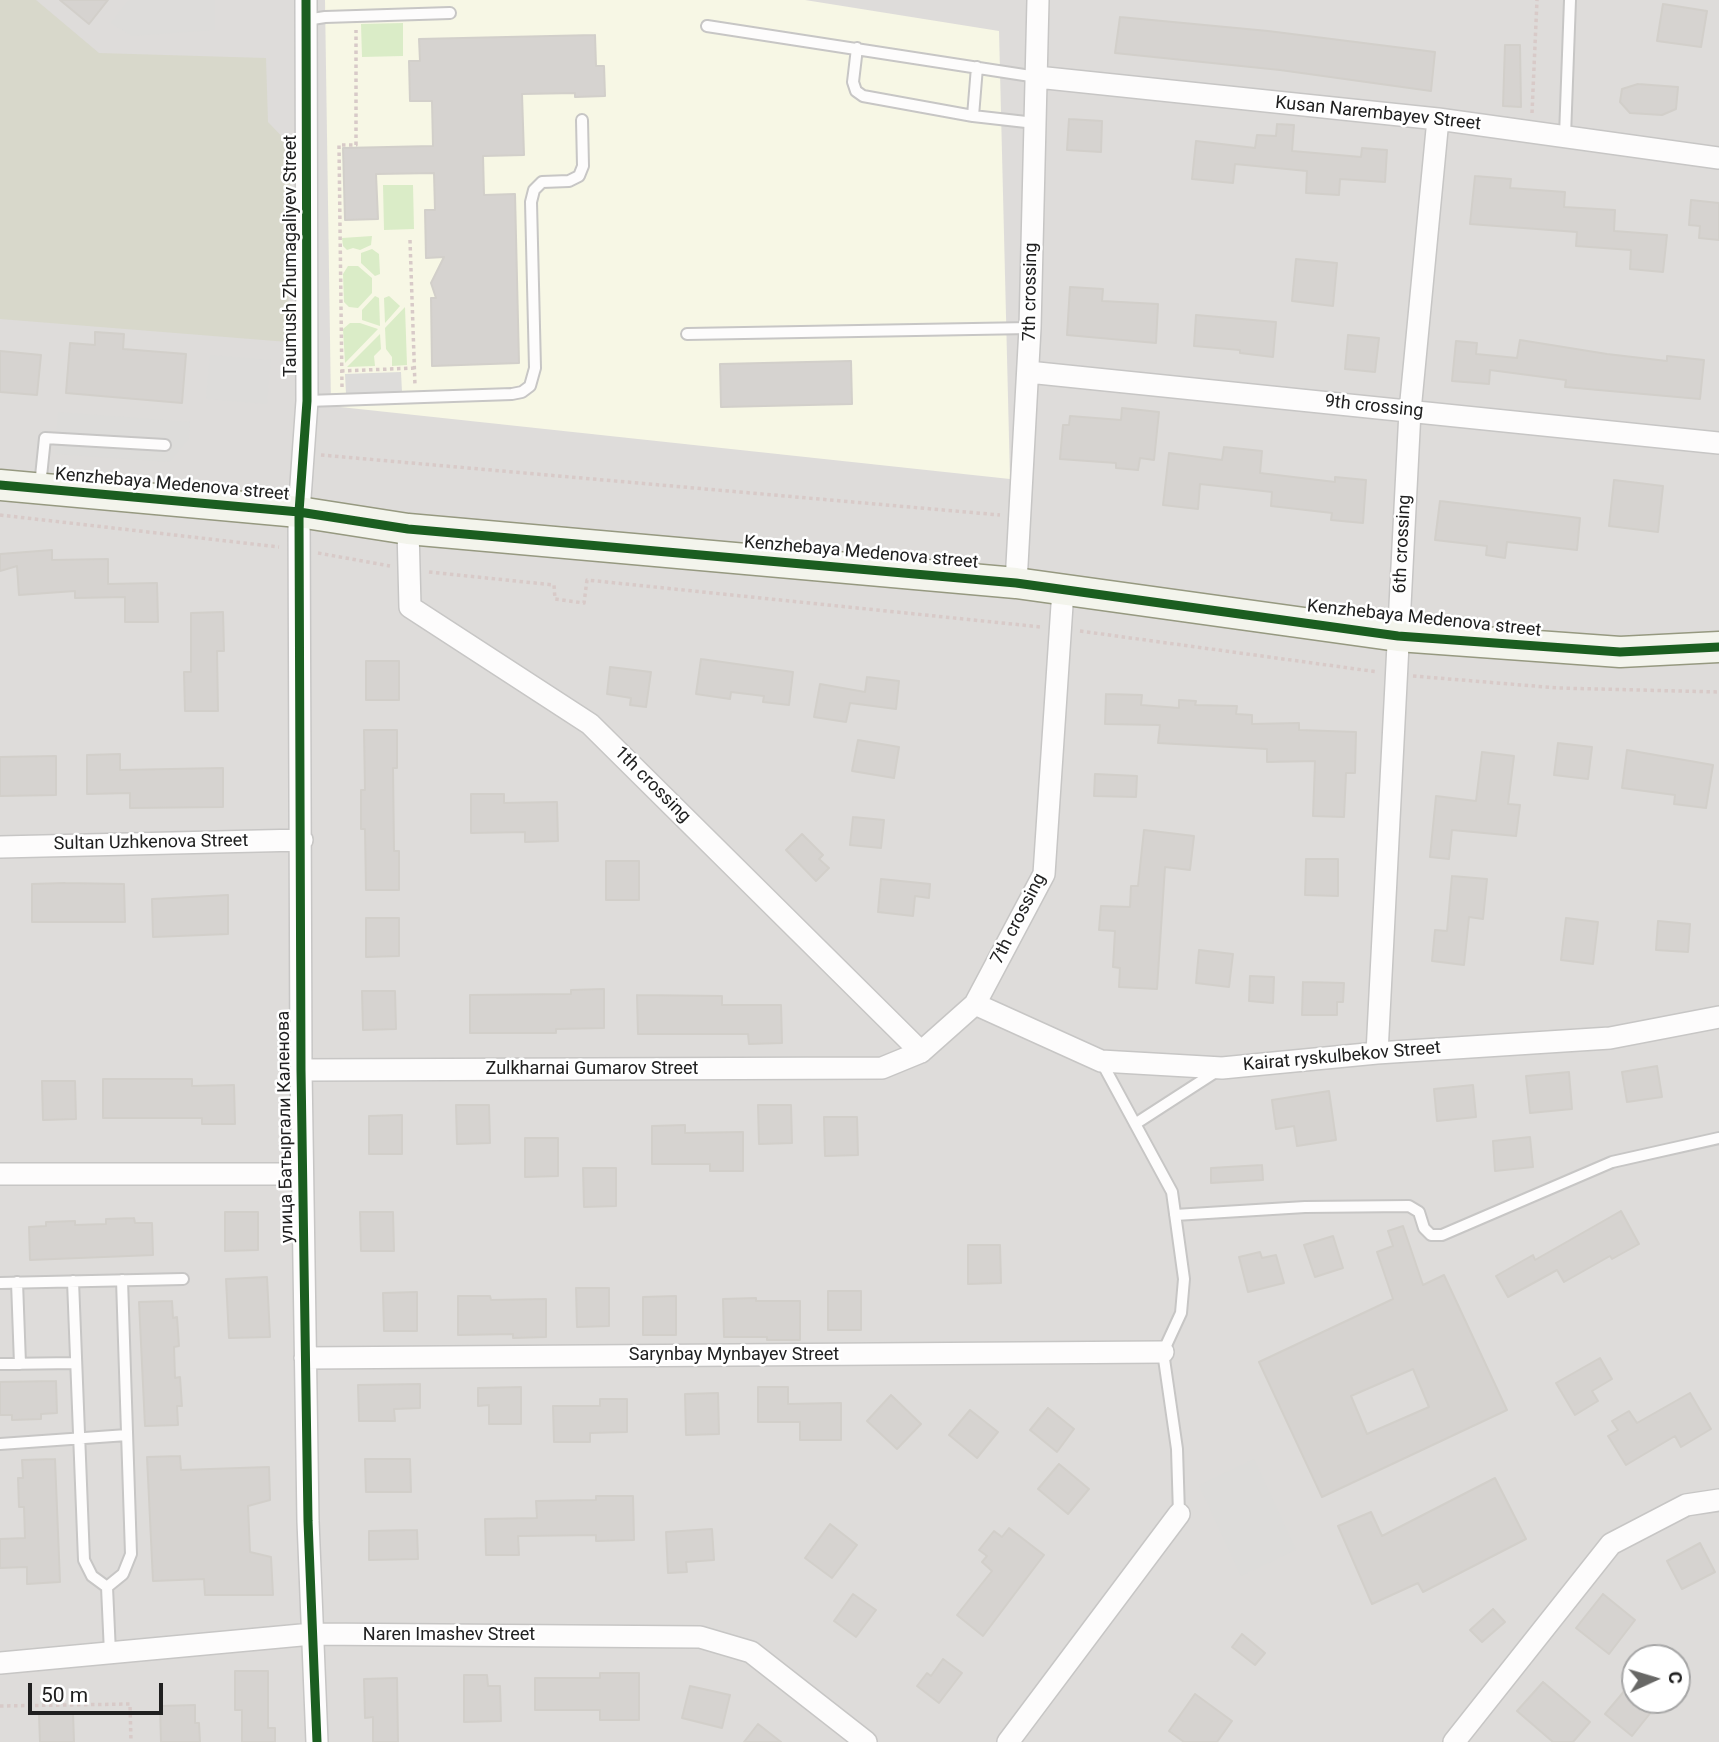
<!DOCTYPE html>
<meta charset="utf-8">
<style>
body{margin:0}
#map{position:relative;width:1719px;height:1742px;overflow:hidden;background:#efede9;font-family:Roboto,sans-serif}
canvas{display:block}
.north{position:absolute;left:1621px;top:1644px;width:70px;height:70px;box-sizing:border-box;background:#fff;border:2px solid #a6a6a6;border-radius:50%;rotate:86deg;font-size:19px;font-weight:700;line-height:28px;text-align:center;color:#202020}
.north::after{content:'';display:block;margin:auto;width:24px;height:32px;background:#686866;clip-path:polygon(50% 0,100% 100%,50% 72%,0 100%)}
.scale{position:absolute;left:28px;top:1683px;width:135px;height:32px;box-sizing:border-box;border:4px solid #202020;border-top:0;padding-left:9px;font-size:21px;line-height:24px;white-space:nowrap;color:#202020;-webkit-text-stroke:5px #fff;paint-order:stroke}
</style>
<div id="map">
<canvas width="1719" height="1742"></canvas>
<div class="north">С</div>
<div class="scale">50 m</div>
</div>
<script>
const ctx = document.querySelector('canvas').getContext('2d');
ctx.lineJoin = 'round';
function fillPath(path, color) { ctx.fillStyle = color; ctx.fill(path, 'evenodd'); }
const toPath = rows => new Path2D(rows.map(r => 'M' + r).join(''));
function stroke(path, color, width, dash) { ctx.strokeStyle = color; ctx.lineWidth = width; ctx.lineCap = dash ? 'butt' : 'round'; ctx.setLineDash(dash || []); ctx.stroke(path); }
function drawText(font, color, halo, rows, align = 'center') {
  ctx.font = font + ' Roboto,sans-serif'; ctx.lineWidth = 5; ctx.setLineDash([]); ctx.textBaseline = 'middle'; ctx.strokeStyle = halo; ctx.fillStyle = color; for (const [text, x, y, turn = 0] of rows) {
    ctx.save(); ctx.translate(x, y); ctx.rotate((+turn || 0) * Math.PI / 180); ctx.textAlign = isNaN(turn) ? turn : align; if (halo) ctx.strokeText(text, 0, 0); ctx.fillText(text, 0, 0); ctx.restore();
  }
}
const residential = toPath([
 [0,0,1719,0,1719,1742,0,1742],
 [1635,1658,1677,1658,1677,1700,1635,1700]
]);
const education = toPath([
 [325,0,805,0,999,31,1010,479,331,406]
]);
const religious = toPath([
 [129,0,215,0,215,30,132,36,111,23],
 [210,355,271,360,267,404,206,399],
 [401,372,402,392,346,394,345,374],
 [58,412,190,422,189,438,169,462,55,454],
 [1254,1459,1296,1550,1241,1576,1199,1485]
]);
const construction = toPath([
 [0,0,36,0,99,53,266,58,268,122,291,146,288,342,0,319]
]);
const grass = toPath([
 [403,23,403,56,362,57,361,24],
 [383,185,413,185,414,229,384,230],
 [372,236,371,245,360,250,353,248,347,250,343,246,342,238],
 [372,249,379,254,380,274,375,276,361,263,361,253],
 [348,266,358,266,372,278,372,293,358,308,349,307,344,302,343,274],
 [375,296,379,298,380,326,362,320,362,310],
 [389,296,400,306,385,323,384,298],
 [405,307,407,365,392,366,392,357,386,349,385,328],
 [350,323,360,323,378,329,345,363,343,329],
 [380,334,381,349,374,356,375,366,347,367]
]);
const building = toPath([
 [60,0,108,0,89,24,60,0],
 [1663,4,1707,11,1701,47,1657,41,1663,4],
 [1120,17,1268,31,1435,52,1431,91,1280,70,1115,53,1120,17],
 [595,35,596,66,604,66,605,96,575,97,575,93,522,94,524,155,483,156,484,195,515,194,519,363,432,366,431,298,436,298,431,283,444,257,426,258,425,210,435,210,434,173,376,174,378,219,345,220,343,148,433,146,432,101,410,101,409,61,420,61,419,39,595,35],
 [1505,45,1520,45,1521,107,1503,106,1505,45],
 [1638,84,1678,87,1676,109,1662,115,1630,113,1620,102,1622,89,1638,84],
 [1069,119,1102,121,1101,152,1067,150,1069,119],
 [1277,124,1294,125,1292,151,1361,157,1362,148,1387,150,1385,182,1340,179,1339,195,1306,193,1307,171,1235,164,1233,183,1192,179,1196,141,1255,148,1257,135,1276,136,1277,124],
 [1475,176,1511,179,1510,188,1565,192,1564,207,1615,210,1614,231,1667,235,1663,272,1630,269,1631,250,1576,246,1577,232,1470,224,1475,176],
 [1691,200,1719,203,1719,240,1699,238,1700,226,1689,225,1691,200],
 [1296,259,1337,263,1333,306,1292,301,1296,259],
 [1070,287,1103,289,1102,301,1158,304,1156,343,1067,335,1070,287],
 [1196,315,1276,322,1273,357,1240,353,1240,350,1194,346,1196,315],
 [95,332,124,334,123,349,186,354,182,403,66,393,70,343,95,345,95,332],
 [1348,335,1379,338,1375,372,1345,369,1348,335],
 [1520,340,1607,354,1667,361,1667,356,1704,360,1700,399,1565,387,1566,380,1490,370,1489,384,1452,381,1456,341,1477,343,1476,354,1517,358,1520,340],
 [0,351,41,355,37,395,0,392,0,351],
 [851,361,852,404,721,407,720,364,851,361],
 [1122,408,1159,412,1154,460,1140,458,1138,470,1116,468,1116,463,1060,459,1063,425,1069,425,1070,416,1121,420,1122,408],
 [1224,447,1262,451,1260,473,1335,482,1335,477,1366,480,1363,523,1331,520,1332,513,1271,506,1272,492,1200,484,1198,509,1163,505,1169,453,1222,460,1224,447],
 [1614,480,1663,486,1658,532,1609,526,1614,480],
 [1440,501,1580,518,1577,550,1507,542,1505,558,1486,555,1487,546,1435,540,1440,501],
 [52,550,52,560,108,559,108,584,157,583,158,622,125,622,125,597,75,598,75,591,19,595,17,566,0,571,0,554,52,550],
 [223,612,224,651,217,651,218,711,185,711,184,672,191,672,191,613,223,612],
 [701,659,793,672,789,705,763,702,764,696,731,692,730,699,696,694,701,659],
 [366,661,399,661,399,700,366,700,366,661],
 [610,667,651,672,646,707,630,705,631,698,607,694,610,667],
 [867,677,899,681,896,709,850,703,846,722,814,717,820,684,865,692,867,677],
 [1106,694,1142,695,1141,705,1179,708,1179,700,1196,701,1195,705,1237,706,1236,714,1252,715,1252,724,1299,723,1299,730,1356,732,1355,773,1346,773,1344,817,1313,816,1315,761,1267,762,1267,749,1158,743,1160,725,1105,724,1106,694],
 [364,730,397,730,397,768,393,768,394,851,399,851,399,890,366,890,365,829,361,829,361,790,365,790,364,730],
 [858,740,899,747,894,778,852,771,858,740],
 [1558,743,1592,747,1588,779,1554,775,1558,743],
 [1627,750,1713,765,1706,808,1674,804,1675,795,1622,788,1627,750],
 [1482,752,1514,756,1508,804,1520,805,1516,836,1452,830,1449,859,1430,857,1436,796,1476,801,1482,752],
 [120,754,120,770,223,768,223,807,130,808,130,793,87,794,87,755,120,754],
 [56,756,56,795,0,796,0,757,56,756],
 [1095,774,1137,776,1136,797,1094,796,1095,774],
 [471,794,504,794,504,803,557,802,558,841,525,842,525,832,471,833,471,794],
 [853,817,884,820,881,848,850,845,853,817],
 [1144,830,1194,836,1190,870,1165,867,1157,989,1119,987,1120,968,1113,967,1115,931,1099,930,1101,906,1130,907,1131,886,1138,886,1144,830],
 [802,834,823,855,819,859,829,868,816,881,786,850,802,834],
 [1306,859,1338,859,1338,896,1305,895,1306,859],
 [606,861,639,861,639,900,606,900,606,861],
 [1452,876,1487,879,1483,919,1469,917,1464,965,1432,961,1435,930,1447,931,1452,876],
 [881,879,930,884,929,898,915,896,913,916,878,912,881,879],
 [65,883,124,884,125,922,32,922,32,884,65,883],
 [228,895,228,934,153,937,152,899,228,895],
 [366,918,399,918,399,956,366,957,366,918],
 [1566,918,1598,922,1593,964,1561,960,1566,918],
 [1658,921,1690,924,1688,952,1656,950,1658,921],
 [1199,950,1233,954,1229,987,1196,983,1199,950],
 [1250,976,1274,977,1273,1003,1249,1001,1250,976],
 [1303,982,1344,983,1343,1002,1337,1002,1337,1015,1302,1015,1303,982],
 [604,989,604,1028,556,1029,556,1033,470,1033,470,995,571,994,571,990,604,989],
 [362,991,395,991,396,1029,363,1030,362,991],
 [637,995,722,996,722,1005,781,1005,782,1043,749,1044,748,1034,638,1034,637,995],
 [1657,1066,1662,1097,1627,1102,1622,1072,1657,1066],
 [1569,1072,1572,1109,1530,1113,1526,1076,1569,1072],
 [103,1079,192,1079,192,1086,234,1085,235,1124,202,1124,202,1118,103,1118,103,1079],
 [42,1081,75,1081,76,1119,43,1120,42,1081],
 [1473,1085,1476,1117,1437,1121,1434,1089,1473,1085],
 [1329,1091,1336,1140,1297,1146,1294,1126,1276,1129,1272,1100,1329,1091],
 [456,1105,489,1105,490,1143,457,1144,456,1105],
 [758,1105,791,1105,792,1143,759,1144,758,1105],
 [402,1115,402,1154,369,1154,369,1116,402,1115],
 [824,1117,857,1117,858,1155,825,1156,824,1117],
 [685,1125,685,1133,743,1132,743,1171,710,1171,710,1164,652,1164,652,1126,685,1125],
 [1530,1137,1533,1167,1495,1171,1493,1141,1530,1137],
 [525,1138,558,1138,558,1176,525,1177,525,1138],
 [1262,1165,1263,1180,1211,1183,1211,1168,1262,1165],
 [583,1168,616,1168,616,1206,584,1207,583,1168],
 [1621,1211,1639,1244,1612,1259,1610,1256,1564,1282,1557,1270,1508,1297,1496,1276,1533,1255,1535,1260,1621,1211],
 [225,1212,258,1212,258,1250,225,1251,225,1212],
 [360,1212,393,1212,394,1251,361,1251,360,1212],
 [134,1218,135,1223,152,1223,153,1255,30,1260,29,1227,46,1226,46,1222,75,1221,75,1225,106,1224,106,1219,134,1218],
 [1403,1226,1423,1285,1444,1275,1507,1410,1322,1497,1259,1362,1393,1299,1377,1252,1393,1246,1388,1231,1403,1226],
 [1413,1369,1429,1407,1367,1434,1351,1396,1413,1369],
 [1333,1236,1343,1268,1315,1277,1304,1245,1333,1236],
 [968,1245,1000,1245,1001,1283,968,1284,968,1245],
 [1260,1252,1262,1258,1276,1255,1284,1283,1248,1292,1239,1257,1260,1252],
 [267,1277,270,1337,229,1338,226,1279,267,1277],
 [576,1288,609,1288,609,1326,577,1327,576,1288],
 [828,1291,861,1291,861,1330,828,1330,828,1291],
 [417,1292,417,1331,384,1331,383,1293,417,1292],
 [458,1296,490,1296,491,1300,546,1299,546,1337,513,1338,513,1334,458,1335,458,1296],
 [676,1296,676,1335,643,1335,643,1297,676,1296],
 [756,1298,756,1301,800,1301,800,1340,767,1340,767,1337,724,1337,723,1299,756,1298],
 [172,1301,173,1318,177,1317,179,1346,174,1347,175,1378,180,1377,182,1406,177,1406,178,1425,145,1426,139,1302,172,1301],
 [1600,1358,1612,1379,1592,1391,1598,1401,1575,1415,1556,1383,1600,1358],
 [56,1381,57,1413,41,1414,41,1419,12,1420,12,1415,0,1415,0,1382,56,1381],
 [420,1384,420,1408,394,1409,395,1421,359,1421,358,1385,420,1384],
 [521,1387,521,1424,489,1424,489,1405,478,1406,478,1388,521,1387],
 [758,1387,788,1387,788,1404,841,1403,841,1440,800,1440,800,1422,758,1422,758,1387],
 [718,1393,719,1434,686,1435,685,1394,718,1393],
 [1690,1393,1711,1429,1681,1447,1675,1436,1626,1465,1608,1436,1618,1430,1612,1421,1629,1411,1637,1423,1690,1393],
 [891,1395,921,1424,897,1449,867,1421,891,1395],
 [600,1399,627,1399,627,1432,590,1433,590,1442,554,1442,553,1406,600,1406,600,1399],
 [1048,1408,1074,1429,1057,1452,1030,1430,1048,1408],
 [970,1410,998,1432,977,1458,949,1435,970,1410],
 [180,1456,181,1470,269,1467,270,1500,248,1506,250,1552,271,1557,273,1595,205,1595,204,1579,153,1581,147,1457,180,1456],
 [55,1459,60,1582,27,1584,27,1567,0,1568,0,1539,25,1538,24,1507,19,1507,18,1478,23,1478,22,1460,55,1459],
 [365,1459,410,1459,411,1492,366,1492,365,1459],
 [1059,1464,1089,1489,1068,1514,1038,1489,1059,1464],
 [1495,1478,1526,1539,1423,1592,1418,1583,1372,1604,1338,1526,1371,1512,1382,1536,1495,1478],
 [596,1496,633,1496,634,1540,596,1541,596,1535,518,1536,519,1555,486,1555,485,1519,537,1518,536,1501,596,1500,596,1496],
 [830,1524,857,1545,832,1578,805,1558,830,1524],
 [1009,1528,1044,1555,983,1636,957,1615,992,1571,982,1562,987,1556,979,1550,994,1531,1002,1537,1009,1528],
 [712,1529,714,1560,686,1562,687,1572,668,1573,666,1532,712,1529],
 [417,1530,418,1559,369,1560,369,1531,417,1530],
 [1700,1543,1715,1572,1682,1589,1667,1561,1700,1543],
 [853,1594,876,1610,856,1637,834,1621,853,1594],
 [1603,1594,1635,1620,1609,1654,1576,1628,1603,1594],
 [1493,1609,1505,1622,1482,1642,1470,1630,1493,1609],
 [1242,1634,1265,1653,1255,1665,1232,1647,1242,1634],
 [943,1659,962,1673,939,1703,917,1686,927,1673,931,1676,943,1659],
 [235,1671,268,1671,268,1728,275,1728,275,1742,242,1742,242,1710,235,1710,235,1671],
 [600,1673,639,1673,639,1720,600,1720,600,1710,535,1710,535,1678,600,1678,600,1673],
 [464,1675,487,1675,488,1686,500,1686,501,1721,464,1722,464,1675],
 [397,1678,398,1742,373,1742,373,1717,365,1718,364,1679,397,1678],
 [1543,1682,1590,1722,1573,1742,1553,1742,1517,1711,1543,1682],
 [690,1686,730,1695,722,1728,682,1718,690,1686],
 [1626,1689,1635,1697,1635,1700,1639,1700,1652,1711,1632,1736,1605,1714,1626,1689],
 [1195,1694,1232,1721,1217,1742,1184,1742,1169,1731,1195,1694],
 [195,1705,195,1723,199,1723,200,1742,161,1742,160,1706,195,1705],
 [73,1712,74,1742,40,1742,39,1714,73,1712],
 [758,1724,781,1742,744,1742,758,1724]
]);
const path = toPath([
 [1532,113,1537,0],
 [410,240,415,386],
 [341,371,415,368],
 [342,387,339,145,356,145,356,30],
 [321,455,1000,515],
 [0,515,279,547],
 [318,553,390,566],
 [429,572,554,585,555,599,584,603,587,580,1041,627],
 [1080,631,1378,672],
 [1413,676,1558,688,1719,692],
 [0,1706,130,1704,131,1742]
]);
const lane = toPath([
 [306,20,325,17,450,13],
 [707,26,1037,77],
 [857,48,853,82,856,91,863,96,973,116,1035,123],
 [973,116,977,67],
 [1565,136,1570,0],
 [687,334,1030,328],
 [307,401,512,394,522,392,530,386,535,368,531,202,534,190,542,182,569,181,579,176,583,166,582,120],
 [40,486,45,438,165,445],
 [1101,1061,1172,1192,1184,1279,1181,1313,1163,1352,1177,1449,1179,1514],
 [1135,1124,1217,1071],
 [1175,1215,1305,1207,1409,1206,1419,1212,1424,1228,1431,1235,1442,1235,1612,1162,1719,1138],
 [73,1281,84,1560,92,1576,107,1587,110,1653],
 [17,1282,20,1364],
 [0,1283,183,1279],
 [0,1364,76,1363],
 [0,1444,127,1435],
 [107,1587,123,1574,131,1554,122,1280]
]);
const street = toPath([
 [306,0,307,401,299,512,301,1070,308,1521,317,1742],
 [1037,77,1438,119,1719,158],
 [1028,372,1719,443],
 [408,529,410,607,590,724,921,1052],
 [1016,583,1030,328,1038,0],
 [0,847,302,840],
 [975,1004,1101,1061,1222,1068,1377,1053,1610,1038,1719,1017],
 [1377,1053,1410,411,1438,119],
 [301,1070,882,1068,921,1052,975,1004,1044,874,1063,590],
 [0,1174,302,1174],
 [305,1358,1163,1352],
 [0,1663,312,1634,700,1637,751,1652,866,1742],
 [1008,1742,1179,1514],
 [1454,1742,1611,1544,1686,1505,1719,1500]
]);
const secondary = toPath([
 [0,485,299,512,408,529,1016,583,1398,636,1620,652,1719,647]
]);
const cycleway = toPath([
 [306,0,307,401,299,512,301,1070,308,1521,317,1742],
 [0,485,299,512,408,529,1016,583,1398,636,1620,652,1719,647]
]);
const streetNames = [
 ["Kusan Narembayev Street",1378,114,6],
 ["Taumush Zhumagaliyev Street",291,256,-90],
 ["7th crossing",1031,292,-89],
 ["9th crossing",1374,407,6],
 ["Kenzhebaya Medenova street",172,485,5],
 ["6th crossing",1403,544,-87],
 ["Kenzhebaya Medenova street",861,553,5],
 ["Kenzhebaya Medenova street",1424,619,6],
 ["1th crossing",652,785,45],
 ["Sultan Uzhkenova Street",151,843,-1],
 ["7th crossing",1019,919,-63],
 ["Kairat ryskulbekov Street",1342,1057,-5],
 ["Zulkharnai Gumarov Street",592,1069],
 ["улица Батыргали Каленова",286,1127,-91],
 ["Sarynbay Mynbayev Street",734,1355],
 ["Naren Imashev Street",449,1635]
];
fillPath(residential, '#dedcda');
fillPath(education, '#f7f7e5');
fillPath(religious, '#dddcda');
fillPath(construction, '#d8d8cb');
fillPath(grass, '#daecc7');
fillPath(building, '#d6d3d0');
stroke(building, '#d2cfca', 2);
stroke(lane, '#c7c6c5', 14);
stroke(street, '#c7c6c5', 24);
stroke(secondary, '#969980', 33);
stroke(path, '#d8cac8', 3.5, [3.5, 3.5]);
stroke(lane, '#fdfcfc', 10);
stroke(street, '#fdfcfc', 21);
stroke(secondary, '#f3f4ec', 30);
stroke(cycleway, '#1b5e20', 9);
drawText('18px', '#202020', '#fff', streetNames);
</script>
